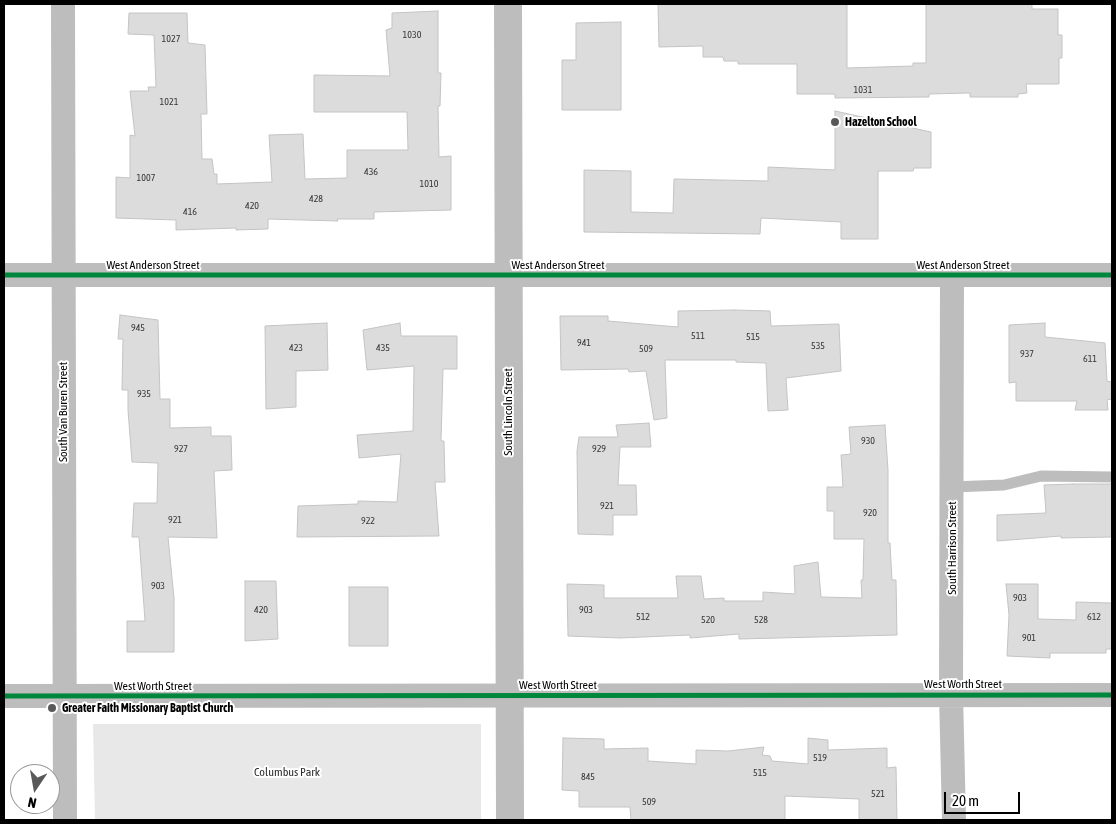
<!DOCTYPE html>
<style>
body{margin:0}
#map{position:relative;width:1116px;height:824px;overflow:hidden;background:#fff;font-family:"Asap Condensed",sans-serif}
canvas{display:block}
.frame{position:absolute;inset:0;border:5px solid #000;pointer-events:none}
.north{position:absolute;left:10px;top:764px;width:50px;height:50px;box-sizing:border-box;background:#fff;border:1px solid #999;border-radius:50%;rotate:192deg;font-size:14px;font-weight:700;line-height:20px;text-align:center;color:#000}
.north::after{content:'';display:block;margin:auto;width:18px;height:22px;background:#595959;clip-path:polygon(50% 0,100% 100%,50% 72%,0 100%)}
.scale{position:absolute;left:944px;top:792px;width:76px;height:22px;box-sizing:border-box;border:2px solid #000;border-top:0;padding-left:6px;font-size:15px;line-height:18px;white-space:nowrap;color:#000;-webkit-text-stroke:4px #fff;paint-order:stroke}
</style>
<div id="map">
<canvas width="1116" height="824"></canvas>
<div class="frame"></div>
<div class="north">N</div>
<div class="scale">20 m</div>
</div>
<script>
const ctx = document.querySelector('canvas').getContext('2d');
ctx.lineJoin = 'round';
function fillPath(path, color) { ctx.fillStyle = color; ctx.fill(path, 'evenodd'); }
const toPath = rows => new Path2D(rows.map(r => 'M' + r).join(''));
function stroke(path, color, width, dash) { ctx.strokeStyle = color; ctx.lineWidth = width; ctx.lineCap = dash ? 'butt' : 'round'; ctx.setLineDash(dash || []); ctx.stroke(path); }
function drawText(font, color, halo, rows, align = 'center') {
  ctx.font = font + ' "Asap Condensed",sans-serif'; ctx.lineWidth = 4; ctx.setLineDash([]); ctx.textBaseline = 'middle'; ctx.strokeStyle = halo; ctx.fillStyle = color; for (const [text, x, y, turn = 0] of rows) {
    ctx.save(); ctx.translate(x, y); ctx.rotate((+turn || 0) * Math.PI / 180); ctx.textAlign = isNaN(turn) ? turn : align; if (halo) ctx.strokeText(text, 0, 0); ctx.fillText(text, 0, 0); ctx.restore();
  }
}
const green = toPath([
 [93,724,481,724,481,820,95,820]
]);
const building = toPath([
 [658,4,847,4,847,68,913,66,913,63,926,63,926,4,1032,4,1032,9,1058,9,1058,35,1062,35,1062,58,1059,58,1059,84,1026,84,1027,93,1018,94,1018,97,970,97,970,93,929,94,929,97,835,98,835,94,797,94,797,64,738,64,738,61,724,61,723,57,703,57,703,46,659,47,658,4],
 [438,11,438,73,441,73,440,106,438,106,439,157,451,156,451,210,374,212,374,219,337,219,338,221,268,219,268,229,236,230,236,228,176,230,176,220,116,218,116,177,130,178,130,135,135,136,130,91,149,91,148,87,156,87,154,35,128,34,129,13,187,13,188,43,205,45,207,114,201,114,202,159,212,159,214,174,217,174,217,184,272,182,269,135,303,134,305,179,347,178,347,150,408,150,407,112,314,112,314,75,390,76,386,30,392,28,392,13,438,11],
 [621,22,621,110,562,110,562,60,576,60,576,23,621,22],
 [835,111,931,132,931,168,914,168,913,171,878,171,878,239,841,239,841,222,761,218,760,234,584,232,584,170,631,171,631,212,673,213,674,179,768,181,768,167,835,170,835,111],
 [734,310,770,311,771,326,839,324,841,371,786,378,788,410,768,411,766,363,736,362,736,360,665,360,667,418,654,420,646,371,629,372,628,369,561,370,560,316,608,316,608,321,678,327,678,311,734,310],
 [120,315,158,320,160,399,170,399,170,428,211,427,211,436,231,436,232,470,214,471,217,538,168,537,174,598,174,652,127,652,127,621,145,621,139,537,132,537,134,503,157,503,158,463,132,462,128,410,128,390,122,390,123,339,118,339,120,315],
 [327,323,328,370,296,371,296,407,266,409,265,326,327,323],
 [400,323,401,336,457,336,457,369,443,369,441,441,444,441,445,482,435,482,439,536,297,537,298,506,358,504,358,501,397,502,401,454,359,458,357,435,413,431,414,366,367,370,363,330,400,323],
 [1045,323,1045,337,1105,343,1107,381,1112,382,1112,399,1107,400,1108,410,1075,410,1077,401,1016,401,1016,382,1009,383,1009,325,1045,323],
 [649,423,651,447,620,447,618,485,636,485,637,515,613,515,613,535,578,534,577,451,579,437,618,437,616,425,649,423],
 [885,425,888,470,888,543,890,543,892,580,896,580,897,635,739,639,739,634,690,638,690,635,620,638,568,636,567,584,604,585,604,598,678,598,676,576,701,576,704,599,724,598,724,601,763,601,763,592,795,594,794,566,818,562,821,597,862,598,861,580,863,580,864,539,834,539,834,511,827,511,827,487,843,487,841,455,851,454,849,427,885,425],
 [1073,484,1112,484,1112,537,1061,538,1061,536,997,541,997,515,1046,513,1044,485,1073,484],
 [245,581,276,581,278,639,245,641,245,581],
 [1006,584,1038,584,1038,619,1076,620,1076,602,1112,603,1112,649,1106,649,1106,653,1050,653,1050,658,1007,656,1009,615,1006,584],
 [349,587,388,587,388,646,349,646,349,587],
 [563,738,604,739,604,749,648,748,648,761,696,764,696,750,728,751,764,747,762,755,770,756,772,761,808,764,808,738,828,740,828,750,887,748,887,768,896,767,897,820,859,820,859,799,785,796,785,820,631,820,630,807,579,807,579,791,562,790,563,738]
]);
const service = toPath([
 [952,487,1004,485,1041,476,1112,477]
]);
const minor = toPath([
 [63,4,65,820],
 [4,275,1112,275],
 [952,275,951,694,954,820],
 [4,696,1112,695]
]);
const tertiary = toPath([
 [508,4,510,820]
]);
const cycleway = toPath([
 [4,275,1112,275],
 [4,696,1112,695]
]);
const markers = [
 [835,122,5,"#595959"],
 [52,708,5,"#595959"]
];
const numberNames = [
 ["1030",412,35],
 ["1027",171,39],
 ["1031",863,90],
 ["1021",169,102],
 ["436",371,172],
 ["1007",146,178],
 ["1010",429,184],
 ["428",316,199],
 ["420",252,206],
 ["416",190,212],
 ["945",138,328],
 ["511",698,336],
 ["515",753,337],
 ["941",584,343],
 ["535",818,346],
 ["423",296,348],
 ["435",383,348],
 ["509",646,349],
 ["937",1027,354],
 ["611",1090,359],
 ["935",144,394],
 ["930",868,441],
 ["927",181,449],
 ["929",599,449],
 ["921",607,506],
 ["920",870,513],
 ["921",175,520],
 ["922",368,521],
 ["903",158,586],
 ["903",1020,598],
 ["420",261,610],
 ["903",586,610],
 ["512",643,617],
 ["612",1094,617],
 ["520",708,620],
 ["528",761,620],
 ["901",1029,638],
 ["519",820,758],
 ["515",760,773],
 ["845",588,777],
 ["521",878,794],
 ["509",649,802]
];
const poiNames = [
 ["Hazelton School",845,122],
 ["Greater Faith Missionary Baptist Church",62,708]
];
const streetNames = [
 ["West Anderson Street",153,265],
 ["West Anderson Street",558,265],
 ["West Anderson Street",963,265],
 ["South Van Buren Street",63,412,-90],
 ["South Lincoln Street",508,412,-90],
 ["South Harrison Street",952,548,-90],
 ["West Worth Street",963,684],
 ["West Worth Street",558,685],
 ["West Worth Street",153,686]
];
const parkNames = [
 ["Columbus Park",287,772]
];
fillPath(green, '#e8e8e8');
fillPath(building, '#dcdcdc');
stroke(building, '#c4c4c4', 1);
stroke(service, '#bdbdbd', 11);
stroke(minor, '#bdbdbd', 24);
stroke(tertiary, '#bdbdbd', 28);
stroke(cycleway, '#00873e', 5);
for (const [x, y, r, color] of markers) { const dot = new Path2D(); dot.arc(x, y, r, 0, 2 * Math.PI); ctx.fillStyle = color; ctx.fill(dot); stroke(dot, '#fff', 2); }
drawText('10px', '#373737', null, numberNames);
drawText('bold 12px', '#000', '#fff', poiNames, 'left');
drawText('12px', '#000', '#fff', streetNames);
drawText('12px', '#2d2d2d', '#fff', parkNames);
</script>
